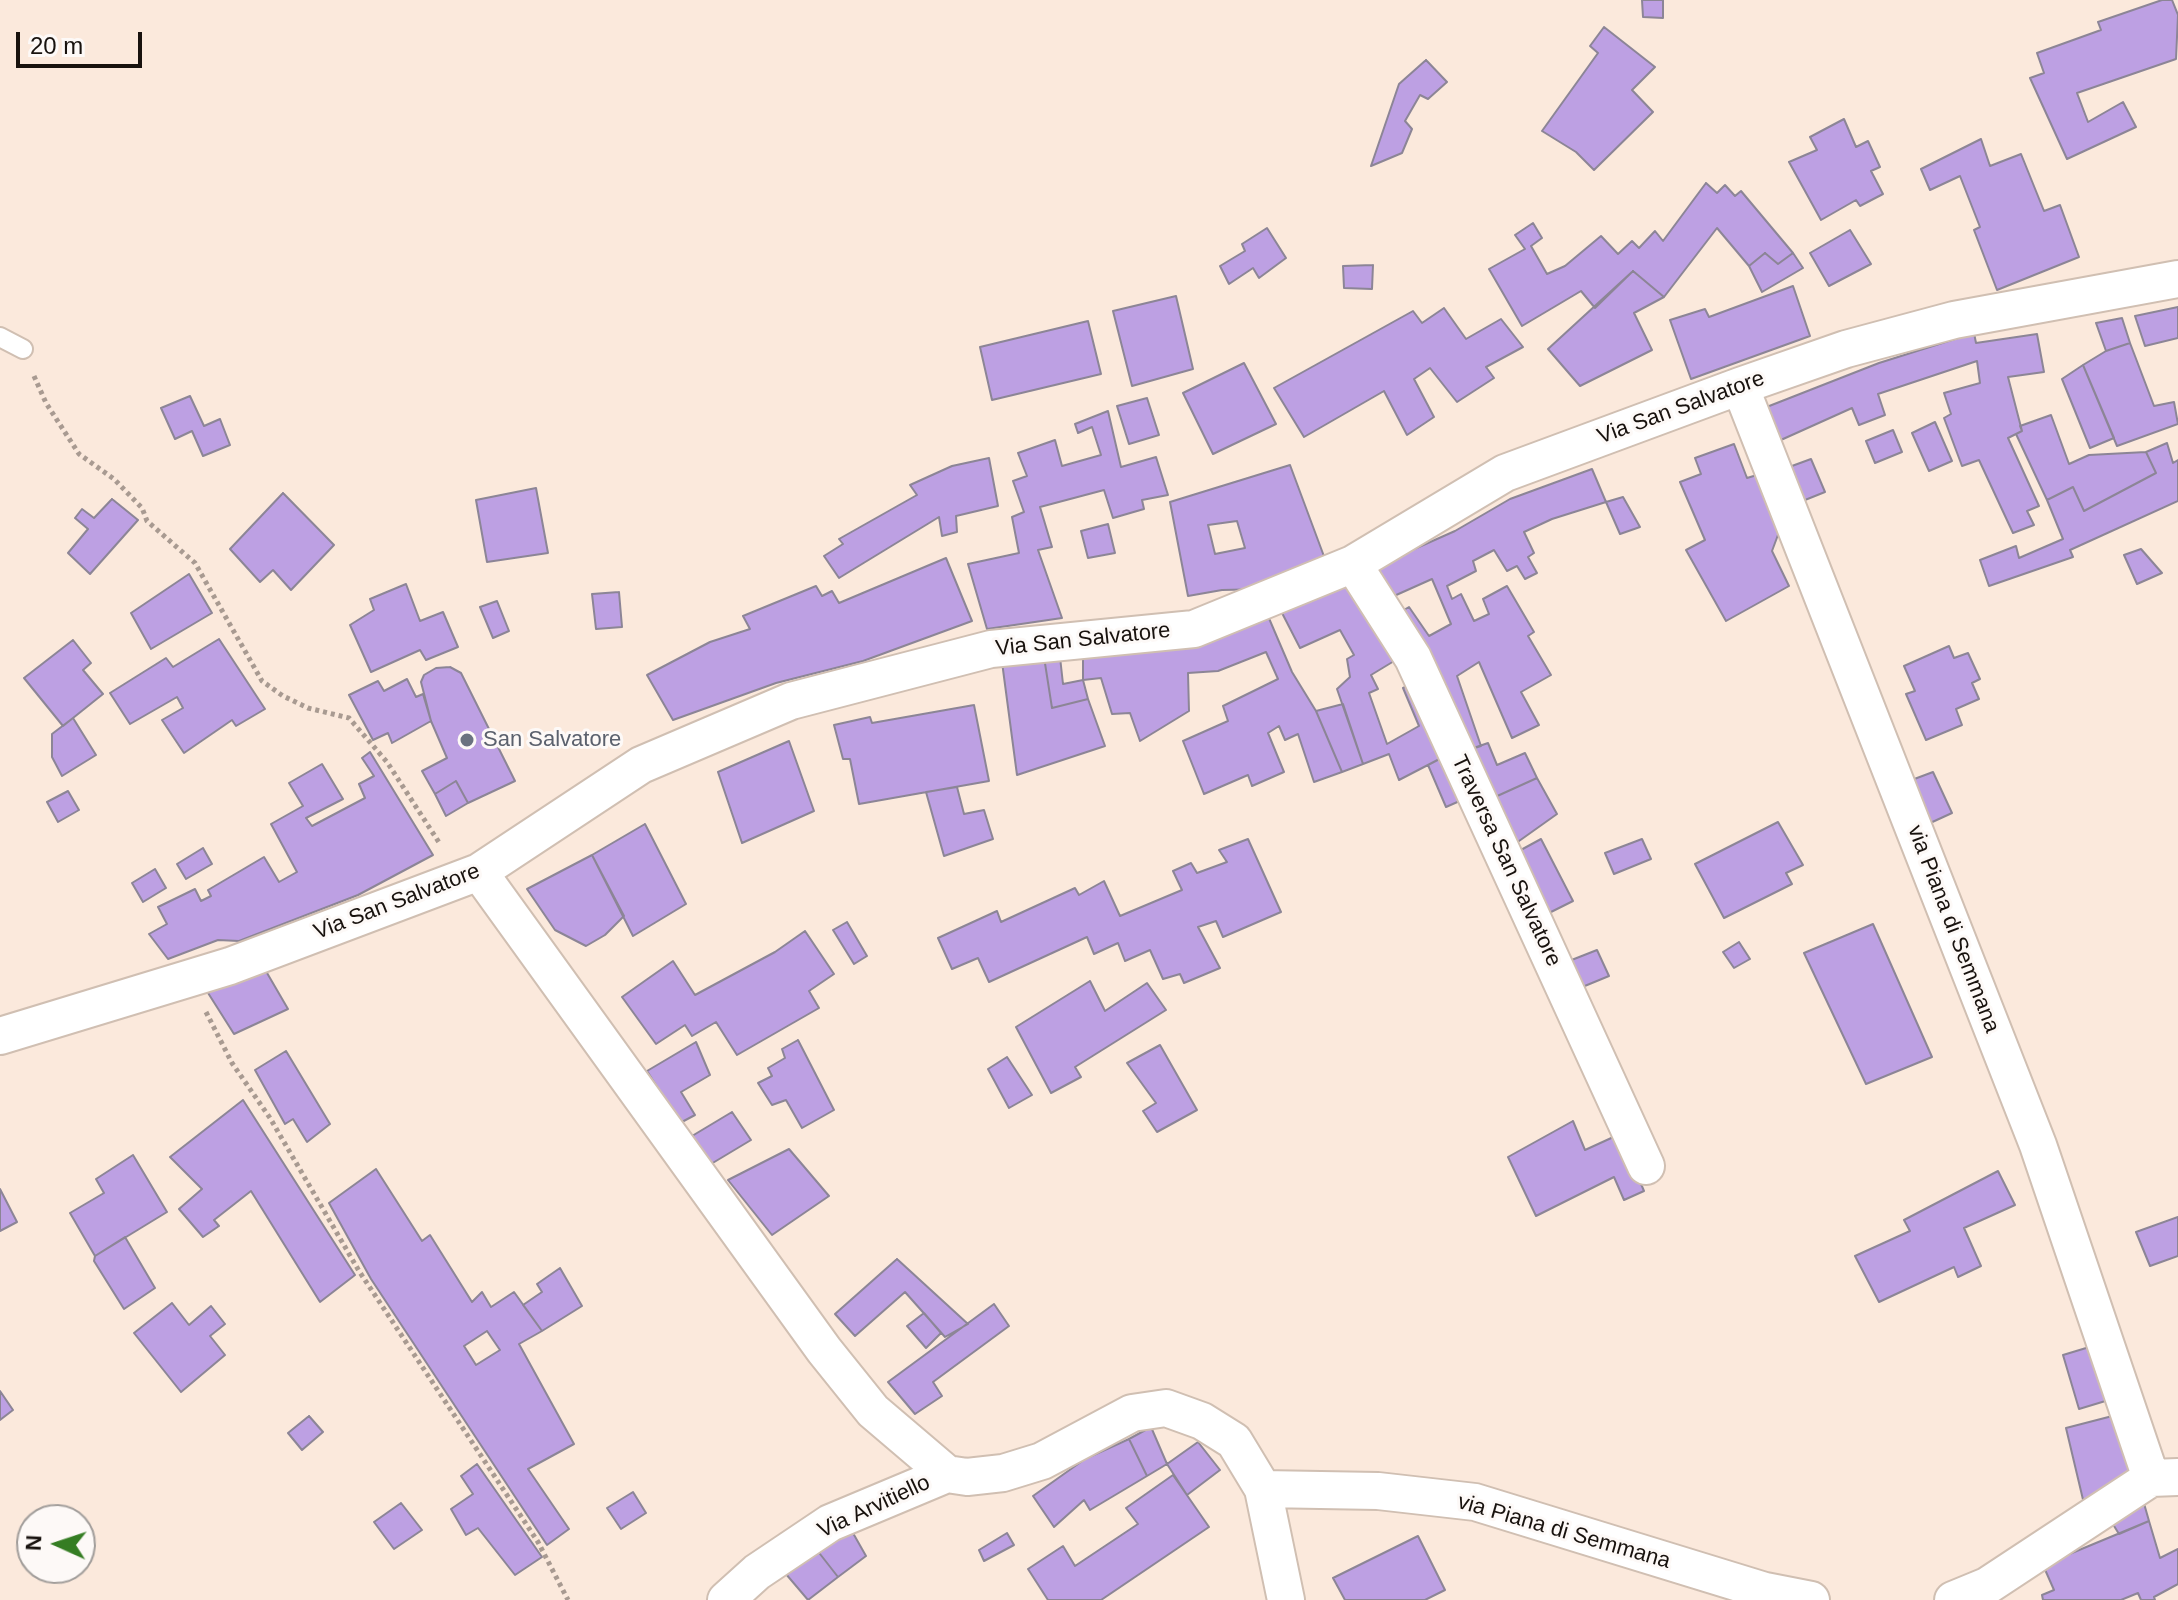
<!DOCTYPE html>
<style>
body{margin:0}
#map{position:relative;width:2178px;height:1600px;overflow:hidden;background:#fbe9dc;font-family:Arial,sans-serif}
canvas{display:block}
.north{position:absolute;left:16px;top:1504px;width:80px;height:80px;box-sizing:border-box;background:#fdf9f7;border:2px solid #a19d9a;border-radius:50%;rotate:273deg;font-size:22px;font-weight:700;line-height:32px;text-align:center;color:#18120e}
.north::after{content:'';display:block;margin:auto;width:28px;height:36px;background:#357d23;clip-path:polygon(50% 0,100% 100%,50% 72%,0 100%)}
.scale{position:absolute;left:16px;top:32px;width:126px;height:36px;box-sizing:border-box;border:4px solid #18120e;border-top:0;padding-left:10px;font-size:24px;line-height:28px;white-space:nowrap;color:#18120e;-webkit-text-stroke:6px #fdf9f7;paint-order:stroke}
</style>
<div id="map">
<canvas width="2178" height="1600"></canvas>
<div class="north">N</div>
<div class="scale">20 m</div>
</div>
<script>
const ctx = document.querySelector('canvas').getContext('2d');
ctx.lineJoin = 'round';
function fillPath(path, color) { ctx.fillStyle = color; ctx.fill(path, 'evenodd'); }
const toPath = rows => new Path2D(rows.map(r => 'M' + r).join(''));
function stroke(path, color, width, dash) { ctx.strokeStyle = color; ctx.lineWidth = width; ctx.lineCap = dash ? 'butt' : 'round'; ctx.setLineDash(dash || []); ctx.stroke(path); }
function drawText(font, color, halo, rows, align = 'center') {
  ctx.font = font + ' Arial,sans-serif'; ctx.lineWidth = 6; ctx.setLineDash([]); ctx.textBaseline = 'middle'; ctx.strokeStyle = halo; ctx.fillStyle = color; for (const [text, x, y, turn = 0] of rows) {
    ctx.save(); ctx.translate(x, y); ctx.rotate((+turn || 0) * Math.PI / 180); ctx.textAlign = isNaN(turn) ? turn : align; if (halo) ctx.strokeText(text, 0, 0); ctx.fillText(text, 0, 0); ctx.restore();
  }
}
const building = toPath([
 [1642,0,1663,0,1663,18,1643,17,1642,0],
 [2162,0,2172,0,2178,15,2176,59,2077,93,2088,122,2123,102,2136,127,2067,159,2030,78,2044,73,2037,53,2101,30,2098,22,2162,0],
 [1604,27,1655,67,1632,90,1653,112,1594,170,1576,152,1542,131,1598,53,1590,46,1604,27],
 [1426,60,1447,82,1428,99,1420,95,1405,121,1412,129,1402,153,1371,166,1399,84,1426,60],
 [1844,119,1856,147,1868,141,1880,167,1871,171,1883,194,1860,206,1856,200,1821,220,1789,162,1817,150,1810,137,1844,119],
 [1981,139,1990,166,2021,154,2044,211,2060,205,2079,257,1997,290,1974,230,1980,227,1960,176,1930,190,1921,169,1981,139],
 [1706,183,1717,193,1725,185,1735,196,1741,191,1793,253,1778,264,1765,253,1749,266,1717,228,1664,297,1633,271,1595,308,1581,291,1522,326,1489,269,1525,249,1515,235,1533,223,1542,238,1531,246,1547,274,1565,266,1601,236,1618,254,1632,241,1639,248,1655,231,1663,241,1706,183],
 [1267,228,1286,258,1259,278,1253,268,1229,284,1220,266,1245,251,1242,244,1267,228],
 [1850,230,1871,264,1829,286,1810,253,1850,230],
 [1765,253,1778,264,1793,253,1803,268,1762,292,1749,266,1765,253],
 [1373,265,1372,289,1344,288,1343,266,1373,265],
 [1633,271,1664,297,1634,313,1652,350,1580,386,1548,349,1633,271],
 [1793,286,1810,336,1691,379,1670,320,1705,309,1709,317,1793,286],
 [1176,296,1193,369,1132,386,1113,311,1176,296],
 [2178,307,2178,338,2145,346,2135,316,2178,307],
 [1444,308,1466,339,1501,319,1523,347,1486,367,1494,378,1457,402,1430,368,1414,379,1434,417,1407,435,1384,391,1304,437,1274,388,1413,311,1422,323,1444,308],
 [2122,318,2130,343,2106,351,2096,323,2122,318],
 [1088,321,1101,374,992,400,980,347,1088,321],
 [1974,333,1976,343,2037,334,2044,372,2008,377,2022,431,2008,438,2039,506,2027,511,2034,525,2013,533,1979,460,1962,466,1944,418,1951,414,1944,393,1980,383,1977,361,1878,394,1885,415,1859,425,1852,408,1772,444,1759,410,1879,363,1974,333],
 [2130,343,2154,406,2174,402,2178,424,2117,446,2083,365,2106,351,2130,343],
 [1244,363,1276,424,1213,454,1183,393,1244,363],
 [2083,365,2114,438,2090,448,2062,379,2083,365],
 [190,396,204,426,220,419,230,445,203,456,192,431,175,439,161,408,190,396],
 [1147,398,1159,435,1129,444,1117,406,1147,398],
 [1108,411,1121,467,1156,457,1168,495,1142,500,1144,509,1113,518,1104,490,1040,507,1052,547,1038,550,1062,618,987,629,968,564,1019,553,1012,517,1024,512,1013,481,1027,476,1018,453,1055,440,1062,466,1101,455,1092,427,1078,433,1075,424,1108,411],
 [2051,415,2069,464,2089,455,2146,452,2156,473,2084,511,2073,487,2047,500,2016,434,2022,431,2020,426,2051,415],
 [1935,422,1952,461,1929,471,1912,433,1935,422],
 [1893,430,1902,452,1875,463,1866,441,1893,430],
 [2167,443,2173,463,2178,460,2178,501,2070,550,2073,557,1989,586,1980,560,2016,546,2019,558,2063,539,2047,500,2073,487,2084,511,2156,473,2146,452,2167,443],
 [1734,444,1747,478,1767,472,1785,516,1772,551,1789,586,1726,621,1686,550,1705,540,1680,482,1701,474,1695,458,1734,444],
 [989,458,998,506,956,516,957,532,942,536,939,517,839,578,824,556,843,544,839,539,917,495,910,485,952,466,989,458],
 [1811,459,1825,492,1795,504,1781,470,1811,459],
 [1290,465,1325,559,1266,589,1222,590,1188,596,1170,502,1290,465],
 [1237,521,1245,548,1215,554,1208,525,1237,521],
 [1592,469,1606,502,1552,519,1524,532,1534,553,1528,557,1537,573,1525,579,1517,566,1507,571,1494,550,1473,561,1476,571,1447,586,1452,599,1461,594,1474,621,1489,614,1483,599,1507,586,1534,632,1528,636,1551,675,1521,692,1539,725,1512,738,1479,662,1457,676,1481,746,1465,751,1367,570,1455,531,1510,499,1592,469],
 [1432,579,1451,624,1429,636,1409,607,1402,611,1394,596,1432,579],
 [536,488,548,553,487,562,476,500,536,488],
 [283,493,334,545,291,590,273,570,260,582,230,549,283,493],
 [1623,497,1640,527,1620,534,1606,502,1623,497],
 [112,499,138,520,90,574,68,553,88,529,75,518,82,509,94,518,112,499],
 [1108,524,1115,553,1088,558,1081,531,1108,524],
 [2141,549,2162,573,2137,584,2124,555,2141,549],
 [946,558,972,621,863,661,776,683,673,720,647,675,710,642,750,629,743,616,816,586,822,596,832,591,839,603,946,558],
 [189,574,212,613,151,649,131,613,189,574],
 [1351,576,1404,655,1371,675,1378,689,1369,693,1387,744,1419,726,1403,688,1416,682,1451,753,1399,780,1389,754,1363,764,1337,689,1350,677,1347,659,1354,655,1340,630,1300,648,1281,611,1351,576],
 [406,584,420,621,443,612,458,647,426,660,420,650,371,672,350,625,374,610,370,599,406,584],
 [619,592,622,627,596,629,592,594,619,592],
 [497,601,509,631,493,638,480,607,497,601],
 [1268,616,1292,672,1316,711,1342,772,1314,782,1298,734,1285,740,1279,726,1268,733,1284,772,1252,786,1248,775,1204,794,1183,741,1228,721,1223,706,1278,679,1266,652,1218,671,1188,673,1189,711,1140,741,1130,713,1112,714,1101,678,1083,680,1083,654,1268,616],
 [219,639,265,709,236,726,232,720,184,753,162,720,183,708,177,697,130,724,110,693,166,658,173,667,219,639],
 [73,640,91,663,83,670,103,694,63,726,24,678,73,640],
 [1949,646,1954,658,1968,653,1980,679,1972,683,1979,699,1956,709,1962,725,1926,740,1906,694,1915,691,1904,666,1949,646],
 [1044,657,1052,708,1088,699,1105,746,1017,775,1002,662,1044,657],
 [1044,657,1060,657,1063,684,1083,680,1088,699,1052,708,1044,657],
 [450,667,461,673,515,781,468,803,456,781,435,794,422,771,447,758,431,721,421,682,424,675,436,668,450,667],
 [407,679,416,697,423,694,431,721,392,743,388,733,373,740,349,695,378,681,384,691,407,679],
 [1343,704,1363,764,1342,772,1316,711,1343,704],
 [974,705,989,781,859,804,850,759,843,759,834,725,870,717,872,723,974,705],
 [73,718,96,755,62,776,52,757,52,734,73,718],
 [789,741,814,811,742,843,718,772,789,741],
 [1488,743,1497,765,1525,753,1537,778,1484,802,1465,751,1488,743],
 [370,752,433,855,358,895,239,941,218,940,168,959,149,934,167,924,158,907,195,889,201,901,211,896,208,890,264,857,279,882,297,872,271,824,303,806,289,783,322,764,343,799,306,818,312,826,365,798,359,784,374,776,362,758,370,752],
 [1451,753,1471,796,1446,807,1428,765,1451,753],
 [1933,772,1952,813,1928,824,1909,781,1933,772],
 [1537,778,1557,814,1505,851,1484,802,1537,778],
 [456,781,468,803,446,816,435,794,456,781],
 [957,787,964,814,984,810,993,839,944,856,926,792,957,787],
 [68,791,79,810,58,822,47,802,68,791],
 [1778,822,1803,865,1786,873,1792,884,1724,918,1695,864,1778,822],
 [645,824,686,904,633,936,592,855,645,824],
 [1248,839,1281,912,1223,937,1216,921,1198,927,1220,968,1184,983,1180,974,1163,979,1150,950,1125,961,1118,943,1094,954,1087,937,989,982,978,958,952,969,938,938,997,911,1001,922,1075,888,1079,895,1104,881,1120,916,1182,890,1173,871,1191,863,1197,873,1227,862,1219,850,1248,839],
 [1541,839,1573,901,1537,919,1508,857,1541,839],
 [1642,839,1651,859,1614,874,1605,853,1642,839],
 [203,848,212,864,186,879,177,864,203,848],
 [592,855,624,916,605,935,586,946,555,930,527,889,592,855],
 [155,869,166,888,143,902,132,883,155,869],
 [847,922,867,956,854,964,833,930,847,922],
 [1873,924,1932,1057,1866,1084,1804,953,1873,924],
 [805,931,834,974,809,991,819,1008,737,1055,716,1022,692,1036,685,1025,656,1044,622,997,673,961,695,995,775,952,805,931],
 [1739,942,1750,959,1734,968,1723,952,1739,942],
 [1597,950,1609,976,1575,990,1564,963,1597,950],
 [256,954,288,1009,234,1034,203,985,256,954],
 [1090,981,1105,1011,1147,983,1166,1010,1075,1067,1081,1077,1051,1093,1016,1027,1090,981],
 [798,1040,834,1110,802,1128,786,1100,772,1105,758,1083,772,1076,768,1068,785,1058,782,1049,798,1040],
 [696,1042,710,1075,681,1092,695,1115,680,1123,647,1071,696,1042],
 [1160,1045,1197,1110,1157,1132,1143,1111,1156,1103,1127,1063,1160,1045],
 [286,1051,330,1124,307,1142,293,1119,285,1124,255,1070,286,1051],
 [1007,1057,1032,1095,1009,1108,988,1069,1007,1057],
 [243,1100,355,1275,320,1302,251,1191,214,1220,219,1226,203,1237,179,1209,202,1189,170,1157,243,1100],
 [732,1112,751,1140,711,1164,692,1136,732,1112],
 [1573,1121,1585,1150,1620,1134,1644,1191,1624,1200,1614,1177,1536,1216,1508,1157,1573,1121],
 [789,1149,829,1196,772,1235,728,1180,789,1149],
 [133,1155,167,1212,95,1256,70,1213,104,1193,96,1179,133,1155],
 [376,1169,422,1241,430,1235,472,1302,482,1292,491,1307,514,1292,542,1331,519,1344,574,1444,528,1469,569,1529,547,1545,371,1279,329,1203,376,1169],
 [487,1331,500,1350,476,1365,464,1346,487,1331],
 [1998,1171,2015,1205,1964,1228,1981,1266,1958,1277,1954,1267,1879,1302,1855,1256,1910,1231,1904,1220,1998,1171],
 [0,1189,17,1222,0,1231,0,1189],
 [2178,1217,2178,1256,2150,1266,2136,1232,2178,1217],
 [125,1237,155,1288,124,1309,94,1261,95,1256,125,1237],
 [897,1259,968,1324,945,1337,905,1292,855,1336,835,1314,897,1259],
 [560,1268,582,1306,542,1331,523,1305,542,1292,537,1284,560,1268],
 [172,1303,189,1325,211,1306,225,1324,210,1336,225,1355,181,1392,134,1333,172,1303],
 [994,1304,1009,1326,933,1382,942,1396,915,1414,888,1382,994,1304],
 [924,1313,941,1333,926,1348,907,1326,924,1313],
 [2096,1345,2112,1399,2079,1409,2063,1355,2096,1345],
 [0,1391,13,1410,0,1420,0,1391],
 [2124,1413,2139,1474,2085,1508,2066,1428,2124,1413],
 [309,1416,323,1432,302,1450,288,1433,309,1416],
 [1151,1427,1167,1464,1147,1476,1129,1439,1151,1427],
 [1129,1439,1147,1476,1090,1510,1084,1500,1054,1527,1033,1496,1085,1459,1129,1439],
 [1198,1442,1220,1470,1187,1495,1167,1464,1198,1442],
 [477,1464,542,1557,515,1575,478,1528,466,1535,451,1509,473,1494,461,1476,477,1464],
 [1173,1475,1209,1527,1101,1600,1048,1600,1028,1569,1063,1546,1075,1566,1138,1524,1126,1508,1173,1475],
 [633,1492,646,1513,621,1529,607,1508,633,1492],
 [2141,1493,2149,1521,2119,1534,2106,1513,2141,1493],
 [401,1503,422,1530,394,1549,374,1522,401,1503],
 [2149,1521,2160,1558,2178,1549,2178,1584,2154,1597,2155,1600,2141,1600,2138,1593,2121,1600,2043,1600,2042,1595,2054,1590,2043,1565,2149,1521],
 [849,1526,866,1556,838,1577,813,1545,849,1526],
 [1007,1533,1014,1545,984,1561,979,1550,1007,1533],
 [1418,1536,1445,1590,1425,1600,1345,1600,1333,1578,1418,1536],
 [813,1545,838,1577,808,1600,780,1567,813,1545]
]);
const path = toPath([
 [34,376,46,403,79,454,114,479,142,508,147,521,195,563,262,681,283,696,308,708,349,718,387,762,440,844],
 [206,1012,232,1063,270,1118,359,1271,538,1542,568,1600]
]);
const service = toPath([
 [0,337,23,349]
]);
const minor = toPath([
 [1740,386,2038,1145,2151,1478],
 [1353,564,1413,658,1646,1166],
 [479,872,824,1350,873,1411,947,1474,967,1477,1003,1473,1042,1461,1132,1413,1166,1408,1202,1421,1234,1441,1263,1489,1286,1600],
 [0,1036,230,966,479,872,641,765,791,701,991,649,1194,629,1353,564,1505,473,1740,386,1846,349,1954,320,2178,279],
 [1263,1489,1378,1491,1475,1502,1765,1591,1811,1600],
 [726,1600,757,1572,830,1523,947,1474],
 [1953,1600,1987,1586,2151,1478,2178,1477]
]);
const markers = [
 [467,740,8,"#6b7280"]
];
const streetNames = [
 ["Via San Salvatore",1681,408,-20],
 ["Via San Salvatore",1083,640,-6],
 ["Traversa San Salvatore",1506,861,65],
 ["Via San Salvatore",397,902,-21],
 ["via Piana di Semmana",1953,929,69],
 ["Via Arvitiello",874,1507,-25],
 ["via Piana di Semmana",1564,1532,16]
];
const worshipNames = [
 ["San Salvatore",483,740]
];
fillPath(building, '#bda0e3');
stroke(building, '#8c8596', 2);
stroke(service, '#d0bfb2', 22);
stroke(minor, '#d0bfb2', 40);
stroke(path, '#a89a91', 5, [4, 4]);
stroke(service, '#fff', 18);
stroke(minor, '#fff', 36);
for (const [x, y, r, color] of markers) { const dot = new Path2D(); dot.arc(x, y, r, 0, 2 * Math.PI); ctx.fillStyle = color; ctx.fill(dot); stroke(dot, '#fdf9f7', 3); }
drawText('22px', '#18120e', '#fdf9f7', streetNames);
drawText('22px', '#5b616d', '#fdf9f7', worshipNames, 'left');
</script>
